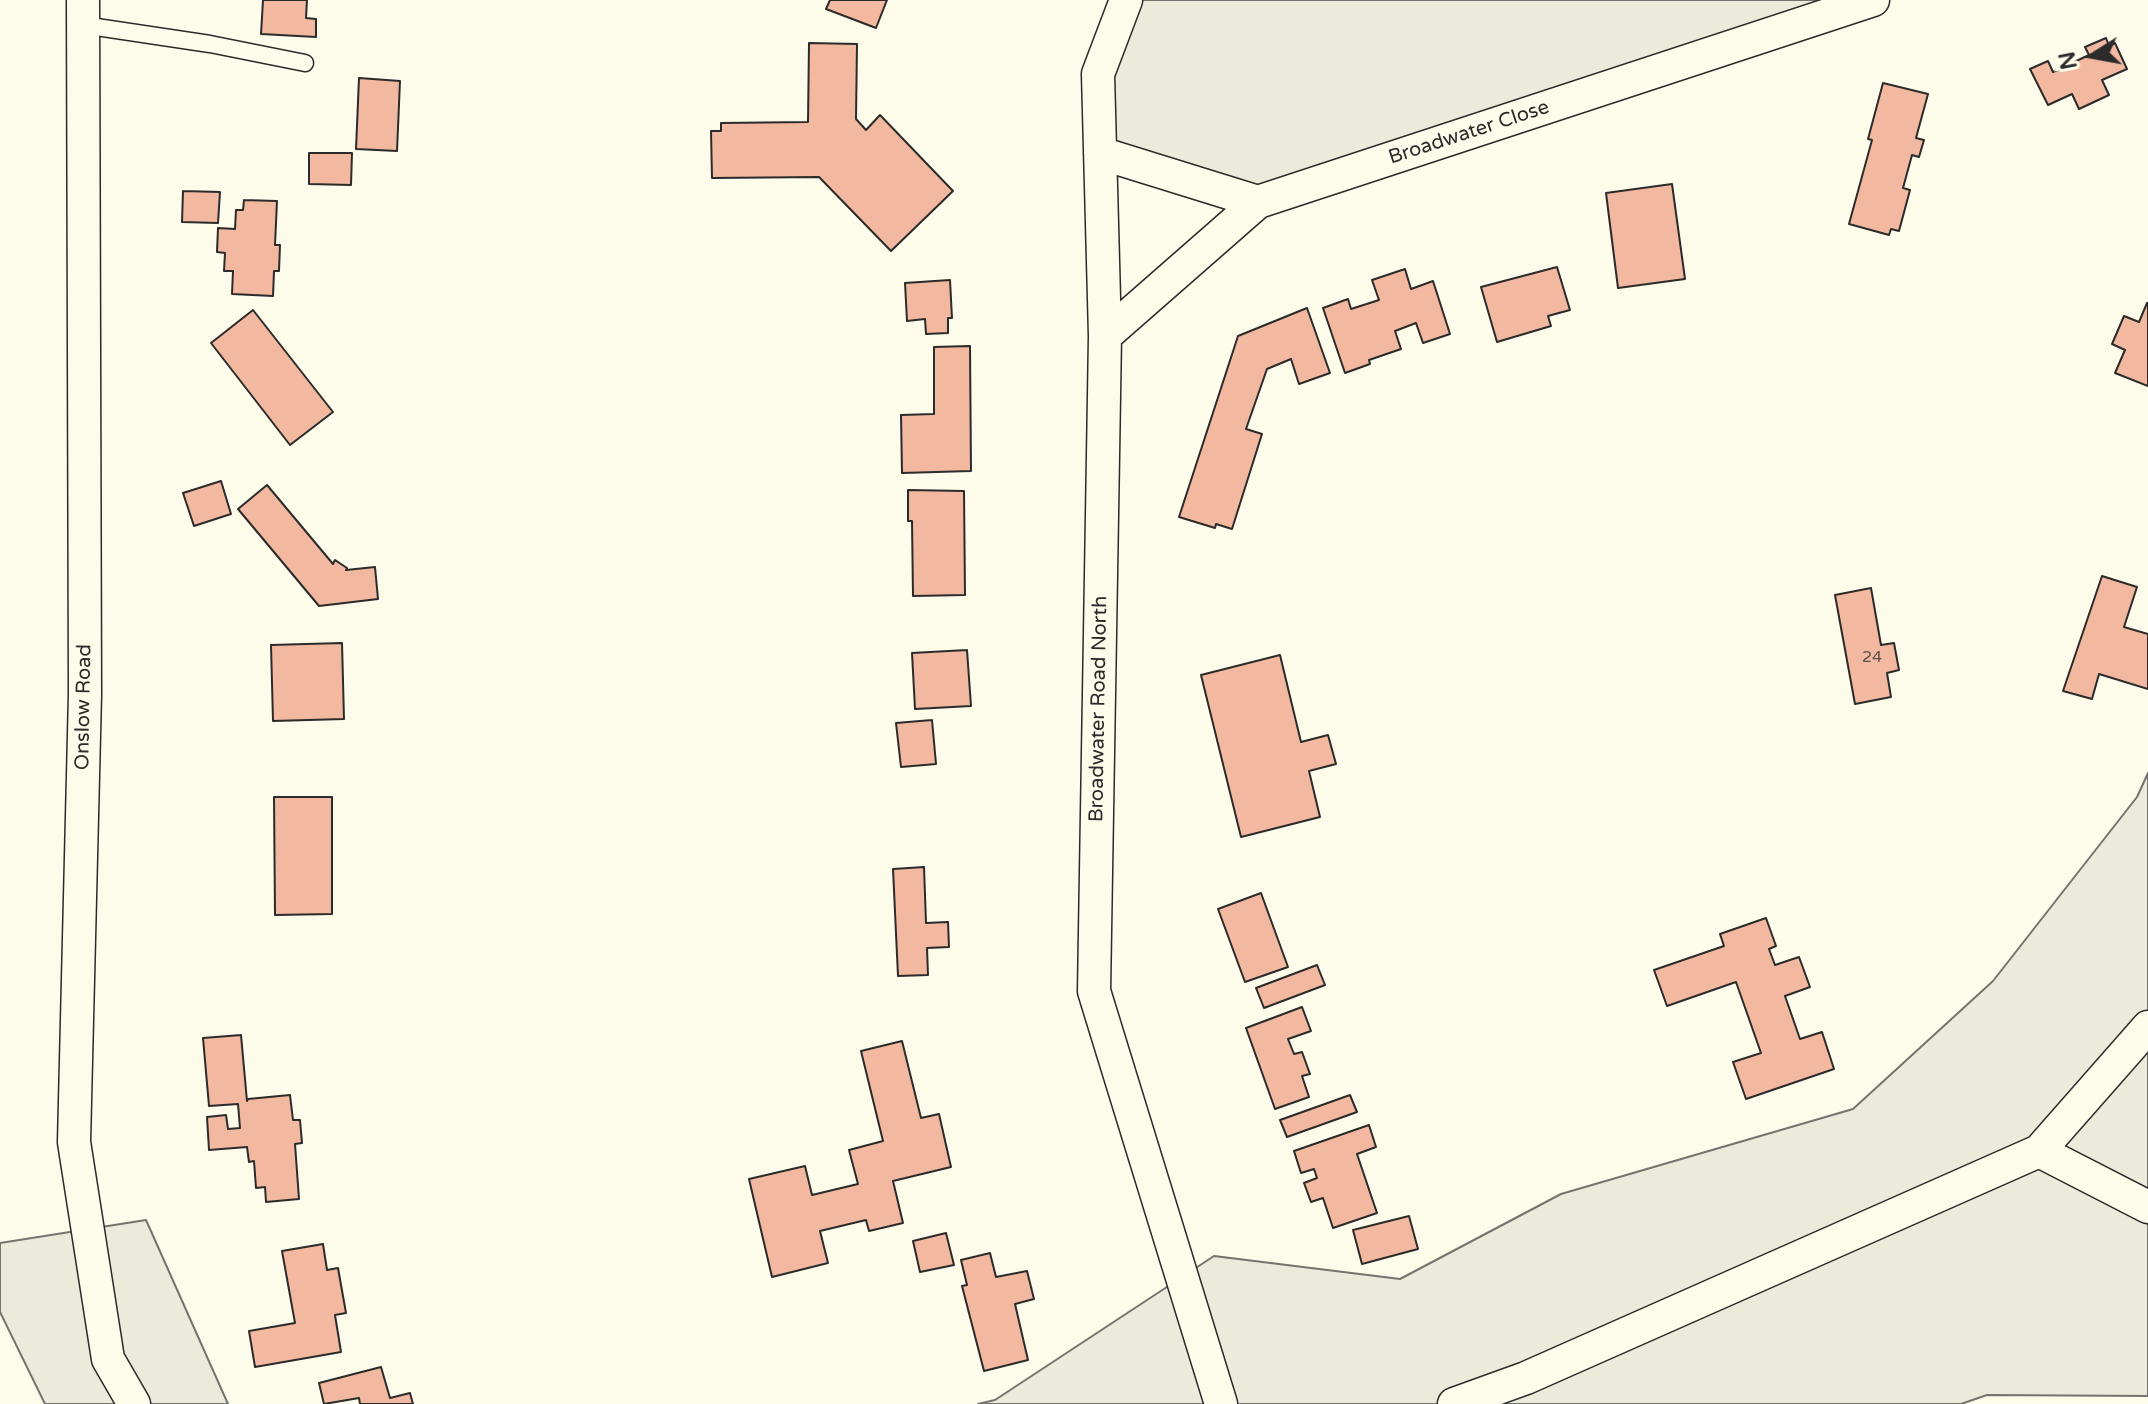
<!DOCTYPE html>
<style>
body{margin:0}
#map{position:relative;width:2148px;height:1404px;overflow:hidden;background:#fdfbea;font-family:"Varela Round",sans-serif}
canvas{display:block}
.north{position:absolute;left:2052px;top:16px;width:80px;height:80px;-webkit-text-stroke:6px #fdfbea;paint-order:stroke;rotate:259deg;font-size:22px;font-weight:700;line-height:32px;text-align:center;color:#2b2b2b}
.north::after{content:'';display:block;margin:auto;width:28px;height:36px;background:#2b2b2b;clip-path:polygon(50% 0,100% 100%,50% 72%,0 100%)}
</style>
<div id="map">
<canvas width="2148" height="1404"></canvas>
<div class="north">N</div>
</div>
<script>
const ctx = document.querySelector('canvas').getContext('2d');
ctx.lineJoin = 'round';
function fillPath(path, color) { ctx.fillStyle = color; ctx.fill(path, 'evenodd'); }
const toPath = rows => new Path2D(rows.map(r => 'M' + r).join(''));
function stroke(path, color, width, dash) { ctx.strokeStyle = color; ctx.lineWidth = width; ctx.lineCap = dash ? 'butt' : 'round'; ctx.setLineDash(dash || []); ctx.stroke(path); }
function drawText(font, color, halo, rows, align = 'center') {
  ctx.font = font + ' "Varela Round",sans-serif'; ctx.lineWidth = 6; ctx.setLineDash([]); ctx.textBaseline = 'middle'; ctx.strokeStyle = halo; ctx.fillStyle = color; for (const [text, x, y, turn = 0] of rows) {
    ctx.save(); ctx.translate(x, y); ctx.rotate((+turn || 0) * Math.PI / 180); ctx.textAlign = isNaN(turn) ? turn : align; if (halo) ctx.strokeText(text, 0, 0); ctx.fillText(text, 0, 0); ctx.restore();
  }
}
const green = toPath([
 [1126,0,1865,0,1258,202,1100,153,1126,0],
 [2148,773,2148,1396,1987,1395,1961,1404,978,1404,995,1400,1214,1256,1400,1279,1561,1194,1853,1109,1993,981,2137,797,2148,773],
 [146,1220,228,1404,45,1404,0,1312,0,1243,146,1220]
]);
const building = toPath([
 [263,0,307,0,306,18,316,19,316,37,261,34,263,0],
 [830,0,887,0,876,28,826,9,830,0],
 [2106,38,2109,46,2115,43,2127,69,2102,80,2109,95,2079,109,2072,94,2048,105,2030,69,2048,61,2053,72,2089,55,2085,47,2106,38],
 [809,43,857,44,856,119,866,130,880,115,953,191,891,251,819,177,712,178,711,131,721,131,721,123,808,122,809,43],
 [359,78,400,81,397,151,356,149,359,78],
 [1883,83,1928,94,1916,138,1924,140,1919,157,1912,155,1903,188,1910,190,1899,231,1891,229,1889,235,1849,224,1872,140,1868,139,1883,83],
 [309,153,352,153,351,185,309,184,309,153],
 [1672,184,1685,279,1618,288,1606,193,1672,184],
 [183,191,220,192,218,223,182,222,183,191],
 [244,200,277,201,275,245,280,245,279,271,274,271,273,296,232,294,233,271,224,271,225,253,217,252,218,228,235,229,236,210,243,210,244,200],
 [1557,267,1570,310,1548,316,1551,326,1497,342,1481,287,1557,267],
 [1405,269,1411,289,1433,281,1450,334,1423,343,1416,323,1395,331,1401,349,1369,360,1370,364,1345,373,1323,308,1348,299,1351,309,1379,300,1372,280,1405,269],
 [950,280,952,318,948,318,948,333,926,334,925,319,907,321,905,283,950,280],
 [2147,303,2148,303,2148,386,2115,373,2125,350,2112,344,2124,316,2139,322,2147,303],
 [1307,308,1330,373,1299,384,1291,359,1267,369,1246,429,1262,434,1232,529,1216,524,1215,528,1179,517,1238,336,1307,308],
 [253,310,333,412,290,445,211,343,253,310],
 [970,346,971,471,902,473,901,415,934,414,934,347,970,346],
 [221,481,231,514,194,526,183,493,221,481],
 [267,485,333,564,335,560,347,568,346,570,375,567,378,599,319,606,238,509,267,485],
 [908,490,964,491,965,595,913,596,912,521,908,521,908,490],
 [2102,576,2137,587,2124,627,2148,634,2148,689,2099,674,2092,699,2063,691,2102,576],
 [1871,588,1881,645,1894,643,1899,670,1887,673,1891,697,1855,704,1835,595,1871,588],
 [342,643,344,719,273,721,271,645,342,643],
 [967,650,971,706,915,709,912,653,967,650],
 [1280,655,1301,742,1328,735,1336,764,1309,771,1320,817,1241,837,1201,675,1280,655],
 [932,720,936,764,901,767,896,723,932,720],
 [274,797,332,797,332,914,275,915,274,797],
 [924,867,926,923,948,922,949,947,927,948,928,975,898,976,893,869,924,867],
 [1261,893,1288,967,1245,982,1218,909,1261,893],
 [1766,918,1776,946,1769,949,1775,965,1799,957,1810,987,1785,996,1800,1039,1822,1032,1834,1069,1746,1099,1733,1062,1761,1053,1736,982,1667,1006,1654,970,1724,946,1720,934,1766,918],
 [1317,965,1325,985,1264,1008,1256,988,1317,965],
 [1302,1007,1311,1031,1288,1039,1294,1054,1302,1052,1310,1074,1302,1076,1309,1097,1275,1109,1246,1028,1302,1007],
 [241,1035,247,1101,248,1099,290,1095,293,1120,300,1120,302,1143,295,1144,299,1199,266,1202,265,1187,256,1188,254,1161,249,1162,247,1147,209,1150,207,1117,226,1115,228,1129,240,1128,238,1104,209,1106,203,1038,241,1035],
 [902,1041,921,1118,939,1114,951,1167,893,1181,903,1223,869,1231,866,1220,820,1231,828,1263,772,1277,749,1179,805,1166,812,1195,858,1184,849,1150,883,1141,861,1051,902,1041],
 [1350,1095,1357,1112,1287,1137,1280,1120,1350,1095],
 [1369,1125,1376,1147,1357,1154,1377,1213,1333,1228,1323,1198,1311,1202,1304,1183,1317,1178,1314,1169,1301,1173,1294,1151,1369,1125],
 [1409,1216,1418,1249,1362,1264,1353,1230,1409,1216],
 [946,1233,954,1265,920,1272,913,1241,946,1233],
 [323,1244,327,1270,338,1268,346,1313,335,1315,341,1352,255,1367,249,1331,295,1323,282,1251,323,1244],
 [990,1253,996,1277,1027,1271,1034,1299,1015,1304,1028,1360,984,1371,962,1286,967,1285,961,1260,990,1253],
 [381,1367,390,1398,410,1393,413,1404,360,1404,359,1398,324,1404,319,1383,381,1367]
]);
const lane = toPath([
 [83,25,210,44,305,63]
]);
const street = toPath([
 [83,0,85,694,74,1142,108,1359,134,1404],
 [1126,0,1098,74,1105,336,1094,991,1221,1404],
 [1100,153,1258,202],
 [1105,336,1258,202,1873,0],
 [2039,1151,2148,1207],
 [1454,1404,1526,1378,2039,1151,2148,1027]
]);
const numberNames = [
 ["24",1872,658]
];
const streetNames = [
 ["Broadwater Close",1469,133,-18],
 ["Onslow Road",84,707,-89],
 ["Broadwater Road North",1099,709,-89]
];
fillPath(green, '#ecebdb');
stroke(green, '#74746e', 2);
fillPath(building, '#f2b8a0');
stroke(building, '#2b2b2b', 2);
stroke(lane, '#2b2b2b', 19);
stroke(street, '#2b2b2b', 35);
stroke(lane, '#fdfbea', 16);
stroke(street, '#fdfbea', 32);
drawText('16px', '#5d4e48', null, numberNames);
drawText('20px', '#2b2b2b', '#fdfbea', streetNames);
</script>
